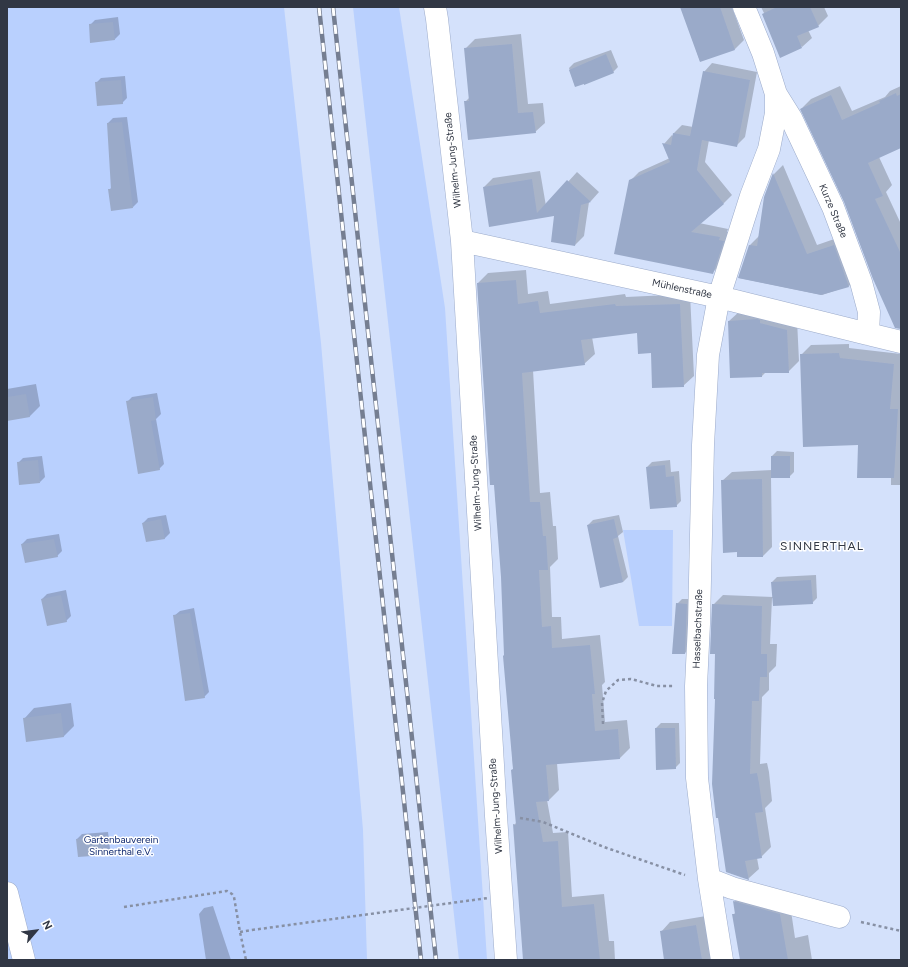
<!DOCTYPE html>
<meta charset="utf-8">
<style>
body{margin:0}
#map{position:relative;width:908px;height:967px;overflow:hidden;background:#d4e1fb;font-family:Figtree,sans-serif}
canvas{display:block}
.frame{position:absolute;inset:0;border:8px solid #313744;pointer-events:none}
.north{position:absolute;left:16px;top:911px;width:40px;height:40px;-webkit-text-stroke:3px #fff;paint-order:stroke;rotate:62deg;font-size:11px;font-weight:700;line-height:16px;text-align:center;color:#313744}
.north::after{content:'';display:block;margin:auto;width:14px;height:18px;background:#313744;clip-path:polygon(50% 0,100% 100%,50% 72%,0 100%)}
</style>
<div id="map">
<canvas width="908" height="967"></canvas>
<div class="frame"></div>
<div class="north">N</div>
</div>
<script>
const ctx = document.querySelector('canvas').getContext('2d');
ctx.lineJoin = 'round';
function fillPath(path, color) { ctx.fillStyle = color; ctx.fill(path, 'evenodd'); }
const toPath = rows => new Path2D(rows.map(r => 'M' + r).join(''));
function stroke(path, color, width, dash) { ctx.strokeStyle = color; ctx.lineWidth = width; ctx.lineCap = dash ? 'butt' : 'round'; ctx.setLineDash(dash || []); ctx.stroke(path); }
function drawText(font, color, halo, rows, align = 'center') {
  ctx.font = font + ' Figtree,sans-serif'; ctx.lineWidth = 3; ctx.setLineDash([]); ctx.textBaseline = 'middle'; ctx.strokeStyle = halo; ctx.fillStyle = color; for (const [text, x, y, turn = 0] of rows) {
    ctx.save(); ctx.translate(x, y); ctx.rotate((+turn || 0) * Math.PI / 180); ctx.textAlign = isNaN(turn) ? turn : align; if (halo) ctx.strokeText(text, 0, 0); ctx.fillText(text, 0, 0); ctx.restore();
  }
}
const green = toPath([
 [7,7,284,7,321,343,363,830,367,960,7,960],
 [353,7,399,7,445,308,487,960,459,960],
 [623,530,673,530,672,626,639,626]
]);
const shadow = toPath([
 [681,7,732,7,744,40,735,49,700,61],
 [761,7,824,7,828,16,818,26,808,30,812,38,802,47,764,13],
 [118,17,120,34,115,39,90,25,95,20],
 [521,34,528,104,543,103,545,123,535,132,465,102,470,97,465,49,475,39],
 [611,50,618,67,613,72,575,86,569,68,574,63],
 [712,63,757,72,745,137,736,146,709,140,705,162,732,195,724,203,699,223,728,229,727,232,731,233,721,264,713,272,630,181,639,172,670,158,664,144,672,135,673,136,674,133,682,125,693,127,704,72],
 [125,76,127,98,122,103,96,83,101,78],
 [840,86,852,111,885,97,890,91,901,86,901,147,879,157,892,185,886,192,901,224,901,322,845,201,801,109,811,99],
 [127,117,138,202,133,207,109,190,112,187,108,123,113,118],
 [783,165,817,245,843,236,858,276,849,286,822,295,739,278,750,245,759,236,765,197,774,174],
 [540,171,546,206,577,172,599,192,591,201,589,202,584,236,575,245,556,215,490,226,484,187,493,178],
 [526,270,528,294,548,291,550,304,625,294,626,297,690,294,694,376,683,386,652,352,638,332,592,337,595,354,584,364,533,370,540,493,550,492,553,526,556,526,558,559,550,567,552,617,561,617,562,639,600,635,605,682,602,685,605,722,627,720,630,748,620,758,557,763,559,790,549,800,547,800,553,833,568,832,572,897,604,894,609,941,614,941,615,960,524,960,514,825,517,822,505,655,502,577,478,283,488,273],
 [740,311,797,320,799,361,788,372,766,372,762,376,731,377,729,321],
 [849,344,849,348,901,354,901,485,891,485,891,477,859,444,801,355,811,345],
 [36,384,40,406,30,416,7,420,7,389],
 [157,393,161,414,156,419,164,464,159,469,127,402,132,397],
 [777,451,794,452,794,472,789,477,771,477,772,547,763,556,722,481,732,472,772,470,772,456],
 [42,456,45,477,40,482,18,463,23,458],
 [670,460,671,472,679,471,681,501,676,506,647,467,652,462],
 [166,515,170,533,165,538,147,541,143,523,148,518],
 [619,515,623,532,618,536,628,577,623,582,601,587,588,525,593,520],
 [59,534,62,551,57,556,22,544,27,539],
 [816,575,817,598,812,603,772,598,770,644,777,644,776,666,769,673,769,690,762,697,760,764,767,763,769,772,772,801,765,808,771,847,761,857,757,858,759,869,749,878,727,872,716,698,716,653,713,605,723,595,773,597,772,582,777,577],
 [66,590,71,616,66,621,42,599,47,594],
 [682,599,692,599,690,648,685,653,677,604],
 [194,608,209,692,204,697,174,616,180,611],
 [71,703,74,726,64,736,27,741,24,719,34,708],
 [661,723,679,723,680,763,675,768,656,728],
 [108,832,110,849,105,854,79,856,77,839,82,834],
 [744,892,790,904,795,938,808,935,812,960,741,960,733,915,736,912,734,902],
 [213,906,231,960,206,960,199,914,204,908],
 [706,916,714,960,665,960,661,932,670,922]
]);
const building = toPath([
 [680,7,720,7,735,50,700,62],
 [777,7,810,7,819,27,797,36,802,48,780,58,762,14],
 [113,22,115,40,90,43,89,24],
 [512,44,518,113,533,112,536,133,468,140,464,101,469,101,464,48],
 [606,54,614,73,584,85,584,84,575,87,569,70],
 [703,71,750,80,737,147,702,140,697,170,724,204,691,232,720,237,719,240,724,241,713,274,614,254,629,180,670,162,662,143,671,145,673,133,690,136],
 [121,80,123,104,97,106,95,82],
 [896,93,897,96,901,94,901,149,901,148,868,163,883,196,875,199,901,254,901,329,895,328,873,279,844,202,800,109,831,95,842,120,880,103,879,101],
 [122,122,133,208,111,211,108,189,111,189,107,123],
 [773,173,807,254,834,245,849,287,821,295,738,278,749,245,757,246,764,197],
 [532,179,537,213,567,180,591,202,581,205,575,246,551,242,554,216,489,227,483,187],
 [516,280,518,304,538,301,540,313,615,304,616,306,680,304,684,387,652,388,651,353,638,354,637,333,581,340,585,365,522,373,530,502,540,502,543,536,546,536,548,570,539,570,542,627,551,626,552,648,590,645,595,694,592,694,595,731,618,729,620,759,546,765,549,801,536,802,543,842,558,841,562,907,594,904,600,960,523,960,513,824,516,825,511,770,513,769,503,656,504,655,501,577,494,485,490,485,477,283],
 [757,319,760,320,760,323,787,330,789,373,762,373,762,377,730,378,728,321],
 [839,353,840,358,894,364,890,409,898,409,894,478,857,478,858,445,803,447,800,354],
 [26,394,30,417,7,421,7,397],
 [153,397,156,420,151,421,160,470,138,474,126,401],
 [771,456,790,456,790,478,771,478],
 [38,460,40,483,19,485,17,462],
 [665,465,666,477,674,476,677,507,650,509,646,467],
 [762,479,763,557,737,557,737,552,723,553,721,480],
 [161,519,165,539,146,542,142,523],
 [614,519,618,537,613,539,623,582,600,588,587,525],
 [54,539,58,557,25,563,21,544],
 [811,580,813,604,773,606,771,582],
 [61,595,67,622,47,626,41,599],
 [676,603,687,604,685,654,672,654],
 [712,604,762,606,761,654,767,654,767,677,760,677,759,701,752,701,750,774,757,773,759,783,763,812,755,813,762,858,745,861,749,880,726,872,718,818,716,818,712,784,715,699,714,699,715,654,710,654],
 [190,613,205,698,185,701,173,615],
 [61,713,64,737,26,742,23,718],
 [655,728,675,728,676,769,656,770],
 [104,836,105,855,78,857,76,839],
 [733,901,780,914,788,960,740,960,732,914,735,914],
 [696,925,702,960,664,960,660,931]
]);
const path = toPath([
 [603,724,602,703,606,691,618,680,631,679,657,686,673,686],
 [520,818,543,822,604,847,685,875],
 [124,907,227,891,232,894,234,897,240,932,246,960],
 [861,922,901,931],
 [240,932,252,930]
]);
const minor = toPath([
 [435,7,437,19,462,241,496,816,506,960],
 [776,94,791,118,833,207,861,282,869,312,868,334],
 [462,241,719,297,868,334,901,342],
 [709,879,732,888,839,917],
 [7,893,24,960],
 [722,960,709,879,697,778,696,686,699,624,703,445,708,355,719,297,751,196,769,149,776,113,776,94,763,53,744,7]
]);
const rail = toPath([
 [319,7,421,960],
 [333,7,369,341,436,960]
]);
const pathBridge = toPath([
 [252,930,488,898]
]);
const streetNames = [
 ["Wilhelm-Jung-Straße",453,160,-96],
 ["Kurze Straße",833,211,67],
 ["Mühlenstraße",682,289,12],
 ["Wilhelm-Jung-Straße",476,483,-93],
 ["Hasselbachstraße",698,629,-88],
 ["Wilhelm-Jung-Straße",496,806,-94]
];
const parkNames = [
 ["Gartenbauverein",121,840],
 ["Sinnerthal e.V.",121,852]
];
const quarterNames = [
 ["SINNERTHAL",822,546]
];
fillPath(green, '#b9d0fe');
fillPath(shadow, '#0003');
fillPath(building, '#9aaac9');
stroke(minor, '#9cabca', 23);
stroke(path, '#8790a4', 2.5, [3, 3]);
stroke(minor, '#fff', 22);
stroke(rail, '#757e91', 4.5);
stroke(rail, '#fff', 3, [9]);
stroke(pathBridge, '#8790a4', 2.5, [3, 3]);
drawText('10px', '#313744', '#fff', streetNames);
drawText('10px', '#122b70', '#fff', parkNames);
ctx.letterSpacing = '1px';
drawText('12px', '#313744', '#fff', quarterNames);
ctx.letterSpacing = '0px';
</script>
